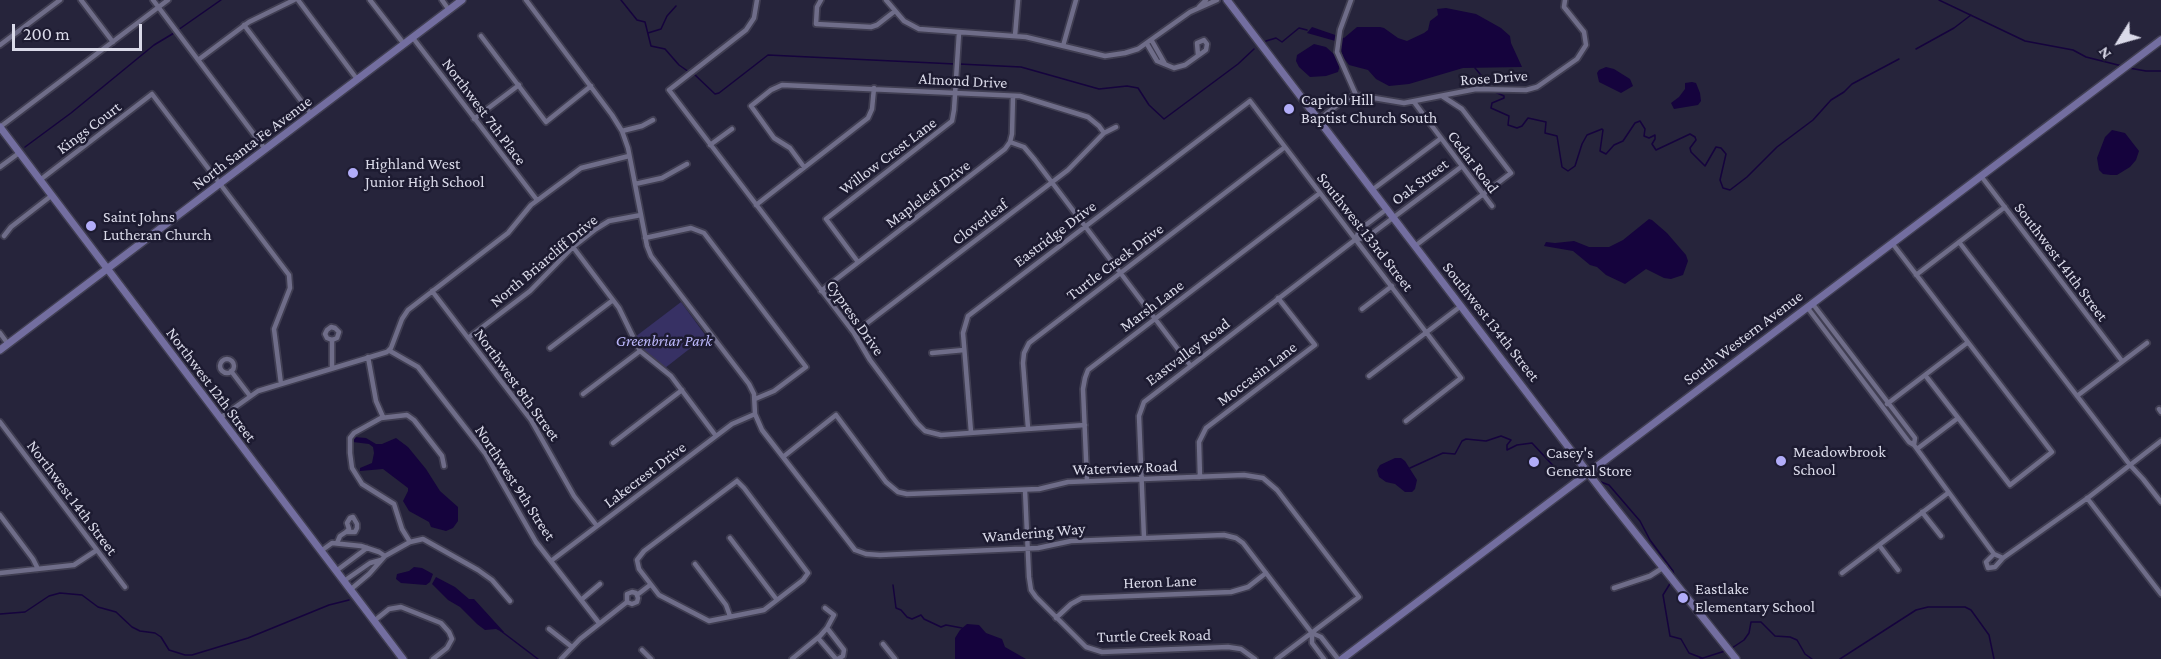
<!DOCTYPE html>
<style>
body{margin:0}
#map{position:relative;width:2161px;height:659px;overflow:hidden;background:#26243b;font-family:"Crimson Pro",serif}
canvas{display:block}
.north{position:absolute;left:2089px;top:12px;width:60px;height:60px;-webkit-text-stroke:4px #1d1b31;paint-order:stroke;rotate:233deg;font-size:16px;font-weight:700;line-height:24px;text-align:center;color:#dadae9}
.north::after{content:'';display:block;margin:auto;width:21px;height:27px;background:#dadae9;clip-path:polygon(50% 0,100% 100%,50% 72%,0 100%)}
.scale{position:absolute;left:12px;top:24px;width:130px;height:27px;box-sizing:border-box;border:3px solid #dadae9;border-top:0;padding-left:8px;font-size:18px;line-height:21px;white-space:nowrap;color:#dadae9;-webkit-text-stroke:4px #1d1b31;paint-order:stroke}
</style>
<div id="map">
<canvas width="2161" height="659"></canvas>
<div class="north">N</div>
<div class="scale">200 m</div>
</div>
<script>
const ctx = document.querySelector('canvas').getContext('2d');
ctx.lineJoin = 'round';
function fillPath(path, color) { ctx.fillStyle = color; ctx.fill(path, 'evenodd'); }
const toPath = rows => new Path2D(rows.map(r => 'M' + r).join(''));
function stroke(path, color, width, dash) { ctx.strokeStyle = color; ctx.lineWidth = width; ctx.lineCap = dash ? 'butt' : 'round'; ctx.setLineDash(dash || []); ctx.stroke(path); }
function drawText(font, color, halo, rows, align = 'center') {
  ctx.font = font + ' "Crimson Pro",serif'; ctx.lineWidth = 5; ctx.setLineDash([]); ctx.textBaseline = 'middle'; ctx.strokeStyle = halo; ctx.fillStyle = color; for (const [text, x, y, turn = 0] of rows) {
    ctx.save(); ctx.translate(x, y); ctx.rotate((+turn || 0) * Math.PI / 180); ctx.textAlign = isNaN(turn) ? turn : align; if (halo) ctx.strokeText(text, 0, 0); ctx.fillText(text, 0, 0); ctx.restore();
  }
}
const green = toPath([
 [681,302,706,336,665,368,647,355,635,337]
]);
const water = toPath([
 [1446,8,1476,14,1501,28,1510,36,1511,43,1522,67,1463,68,1409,84,1389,86,1376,79,1368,70,1349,65,1343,57,1339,42,1307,33,1312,27,1344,38,1357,27,1380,27,1384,28,1398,38,1407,41,1424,33,1428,30,1430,21,1438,15,1437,9],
 [1314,44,1326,47,1337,57,1340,65,1338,72,1326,76,1310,77,1299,67,1296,61,1297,55],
 [1606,67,1614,69,1630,79,1633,86,1621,93,1599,82,1597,73,1599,70],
 [1692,82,1696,83,1700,93,1701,101,1698,105,1674,109,1671,103,1679,97,1685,89,1685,83],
 [2112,130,2125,133,2139,151,2136,160,2130,167,2117,175,2111,175,2103,174,2099,170,2097,158,2105,137],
 [1649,219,1652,220,1667,233,1686,255,1688,261,1683,275,1671,279,1664,278,1646,269,1625,284,1606,275,1597,267,1590,265,1573,251,1544,246,1546,242,1555,243,1574,241,1589,247,1609,247,1623,240],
 [354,437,366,438,376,444,382,444,396,438,408,447,426,469,440,491,458,507,458,521,453,528,446,531,431,527,429,522,409,511,403,501,408,491,408,488,383,469,360,471,360,468,372,463,374,453,373,447,369,444,353,442],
 [1395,458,1401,458,1405,461,1417,480,1415,489,1412,492,1405,492,1395,484,1386,482,1379,477,1377,470,1380,465],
 [414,567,422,568,433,574,430,582,426,585,401,583,396,579,397,574,409,571],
 [436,577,455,587,469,599,474,599,504,632,502,632,496,629,485,630,477,624,460,607,448,600,432,584],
 [967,624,979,625,986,633,1002,639,1005,647,1026,659,955,659,955,638,960,630]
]);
const stream = toPath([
 [621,0,637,20,645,22,651,46,665,49,679,65,689,72],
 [1939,0,2025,41,2073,50,2086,57,2122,66],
 [178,30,221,0],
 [648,33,661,29,667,16,676,6],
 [1266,41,1276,38,1282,42,1299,28,1307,30],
 [1916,49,1954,28,1971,15],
 [959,64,1021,67,1099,89,1127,86,1138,88,1149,105,1164,119,1238,64,1254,49],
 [1475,68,1492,88],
 [2129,68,2146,71,2161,71],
 [694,74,715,94,719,93,768,55,955,64],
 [1495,92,1504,96,1504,98,1492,103,1491,108,1509,116,1508,125,1517,128,1522,126,1528,118,1546,122,1545,133,1557,136,1562,167,1568,171,1575,166,1582,144,1587,135,1602,129,1603,130,1600,151,1606,154,1614,145,1623,141,1635,123,1640,121,1645,129,1644,136,1649,138,1655,135,1655,139,1652,144,1656,150,1690,134,1695,137,1696,140,1690,148,1691,152,1705,166,1716,147,1721,148,1726,154,1720,180,1723,188,1730,190,1747,177,1777,147,1813,120,1831,100,1844,92,1852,84,1899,59],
 [25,147,71,113,154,45,174,33],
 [1410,468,1443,453,1455,454,1462,441,1466,439,1486,441,1501,436,1511,440,1507,445,1507,450,1517,445,1532,443,1559,472,1566,475,1579,476],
 [1598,481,1609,485,1640,521,1650,540,1673,571,1674,576],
 [1671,582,1663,595,1670,636,1681,639,1689,653,1702,658],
 [893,585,896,608,901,610,907,617,912,619,921,615,924,619,941,627,946,625,962,628],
 [0,614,25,612,49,596,60,593,82,595,98,607,116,612,132,627,140,631,155,633,161,637,169,650,185,655,192,655,248,638,329,605,349,600],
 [501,631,538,659],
 [1732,648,1744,640,1749,633,1751,622,1761,622,1775,636,1790,637,1797,640,1805,654,1812,659],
 [1700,659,1725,651],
 [1840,659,1916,610,1928,607,1965,607,1971,610,1989,635,1994,659]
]);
const street = toPath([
 [81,0,113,42],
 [153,0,265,149],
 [298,0,357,79],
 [370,0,404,44],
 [442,0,449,10],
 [526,0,612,115,622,131,628,148,647,246,651,256,749,384,754,394,755,414,762,430,855,550,866,554,880,555,1038,548,1071,541,1224,535,1236,538,1243,543,1312,633],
 [757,0,754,18,746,30,669,90,854,333,870,360,917,423,925,431,941,435,1085,425],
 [821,0,817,7,816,24,871,27,877,25,895,11],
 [886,0,904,21,919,29,1026,37,1105,56,1125,53,1138,49,1190,12,1217,0],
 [1351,0,1340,30,1337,52,1356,95],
 [1199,7,1206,0],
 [244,25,311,114],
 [481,36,546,122,591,86],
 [1015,36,1018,0],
 [413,38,537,200],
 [1152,41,1165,64],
 [1147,44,1157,61,1174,68,1185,65,1206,50,1207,44,1204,40,1197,43,1198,55],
 [0,45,60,0],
 [1063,46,1076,0],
 [198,60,249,22,294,0],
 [1414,102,1492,206],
 [474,119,519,85],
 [1318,120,1344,100,1356,95,1404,103,1476,89,1526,90,1537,87,1577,59,1586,45,1584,32,1564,7,1565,0],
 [0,127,168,0],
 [622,131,642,126,653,120],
 [1010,142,1024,147,1035,160,1190,365],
 [710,145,732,129],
 [0,167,19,153],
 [804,167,790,148,774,138,751,106,771,90,782,85,1020,96,1088,117,1099,126,1104,133],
 [1981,176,2122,361],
 [40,180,152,94,289,275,290,288,274,329,281,384],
 [635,184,662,178,687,164],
 [1372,190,1440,139],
 [756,205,868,118,872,109,874,88],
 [4,236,11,227,51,196],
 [645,238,691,228,704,233,806,367,774,391,755,399],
 [1356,239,1366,238,1461,167],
 [1959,242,2130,465,2143,479,2161,502],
 [1892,243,2052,452,2010,485,1925,375],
 [1415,246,1511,173,1462,109,1442,96],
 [573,247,619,308,640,351,671,376,716,436],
 [858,262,826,219,952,121,954,110,959,33],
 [1916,275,2005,207],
 [432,291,531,420,574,496,597,526],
 [821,291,1005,149,1010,142,1012,134,1013,96],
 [1812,303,1915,438,1914,445],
 [1807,307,1909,442,1914,445,1994,554,2003,558],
 [1362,309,1392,286],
 [0,333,8,344],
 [854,333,1068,170,1104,133,1116,127],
 [468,338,530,291,573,247,596,229,609,221,641,215],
 [550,348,613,300],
 [390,351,418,367,485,453,536,542,599,623],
 [932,353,964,350],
 [368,357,376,401,383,417],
 '220 366a7 7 0 1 1 14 0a7 7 0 1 1-14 0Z',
 [332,368,332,340,337,338,339,332,335,328,331,327,327,330,325,334,327,338,332,340],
 [231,371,250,396],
 [1369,376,1461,306],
 [583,394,640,351],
 [2077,396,2147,343],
 [1887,404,1967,343],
 [2159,409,2161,412],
 [220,418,258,391,387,352,391,348,402,319,408,310,508,233,531,205,581,168,629,156],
 [0,422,125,587],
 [1028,428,1023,363,1024,353,1029,343,1285,147],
 [971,432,963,333,968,316,1250,101,1461,378,1406,421],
 [613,443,682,390],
 [1917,449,1958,418],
 [783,457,836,415,886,482,898,492,907,494,1039,489,1068,482,1244,475,1263,478,1277,490,1359,597,1277,659],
 [1200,477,1199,442,1206,428,1315,345,1278,298],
 [737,481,744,488,808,573,803,580,764,610,709,621,659,595,639,569,637,560,644,551,737,481],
 [1087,481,1083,389,1085,378,1088,370,1320,193],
 [1025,490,1029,577,1031,590,1036,597,1086,647,1102,652,1228,647,1241,649,1255,659],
 [2087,498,2161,594],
 [1922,512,1941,536],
 [0,515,33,559,38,569],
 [730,538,777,600],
 [1144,538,1139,416,1144,402,1356,239,1359,230,1387,209],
 [410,542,402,529,394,504,362,484,352,468,350,453,350,438,354,433,381,418,407,415,414,420,442,456,444,466],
 [337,543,340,536,346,532,349,529,347,523,350,518,353,517,357,524,357,528,355,532,346,532],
 [1879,545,1898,570],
 [321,551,332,543,361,546,379,552,385,556],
 [1994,554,1986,562,1988,568,1995,567,2003,558,2089,497,2161,441],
 [551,561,732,424,755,414],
 [695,564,726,605,730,616],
 [336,571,367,548],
 [0,573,74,565,97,550],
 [1842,573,1948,493],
 [344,581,370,563,381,560],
 [1614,588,1650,576,1664,567],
 [350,590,369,574,385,556,410,542,423,539,478,570,492,580,510,601],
 [637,595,650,585],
 [581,600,600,584],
 [1056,618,1071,604,1082,598,1231,592,1248,587,1266,573],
 [374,621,389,609,401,607,441,623,449,632,452,639,447,648,433,659],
 [827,628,844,650,843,656,838,659],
 [549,629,572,647],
 [818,638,836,659],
 [883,644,895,659],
 [642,650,651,659],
 [561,659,580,639,627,602,632,604,637,602,638,598,636,593,632,592,627,594,627,602],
 [792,659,820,636,827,628,834,615,825,608],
 [1324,659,1312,643,1312,633,1321,637,1338,659]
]);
const secondary = toPath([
 [1227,0,1605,495,1736,659],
 [0,127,403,659],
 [0,350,462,0],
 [1342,659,2161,40]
]);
const markers = [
 [1289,109,6,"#b2adf9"],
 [353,173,6,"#b2adf9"],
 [91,226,6,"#b2adf9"],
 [1781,461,6,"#b2adf9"],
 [1534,462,6,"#b2adf9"],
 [1683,598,6,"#b2adf9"]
];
const streetNames = [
 ["Rose Drive",1494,78,-4],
 ["Almond Drive",963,81,3],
 ["Northwest 7th Place",484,112,53],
 ["Kings Court",89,128,-37],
 ["North Santa Fe Avenue",252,143,-37],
 ["Willow Crest Lane",888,156,-37],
 ["Cedar Road",1473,162,53],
 ["Oak Street",1420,182,-37],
 ["Mapleleaf Drive",928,194,-37],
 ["Cloverleaf",980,222,-37],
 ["Southwest 133rd Street",1365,232,52],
 ["Eastridge Drive",1055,234,-37],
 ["North Briarcliff Drive",544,261,-40],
 ["Turtle Creek Drive",1115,262,-37],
 ["Southwest 141th Street",2061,262,53],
 ["Marsh Lane",1152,306,-37],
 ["Cypress Drive",855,318,55],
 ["Southwest 134th Street",1491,322,52],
 ["South Western Avenue",1743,338,-37],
 ["Eastvalley Road",1188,352,-37],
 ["Moccasin Lane",1257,374,-37],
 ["Northwest 12th Street",211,385,53],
 ["Northwest 8th Street",517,385,54],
 ["Waterview Road",1125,468,-2],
 ["Lakecrest Drive",645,475,-37],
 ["Northwest 9th Street",515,483,57],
 ["Northwest 14th Street",72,498,53],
 ["Wandering Way",1034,533,-5],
 ["Heron Lane",1160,582,-2],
 ["Turtle Creek Road",1154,636,-1]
];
const poiNames = [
 ["Capitol Hill",1301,100],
 ["Baptist Church South",1301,118],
 ["Highland West",365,164],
 ["Junior High School",365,182],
 ["Saint Johns",103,217],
 ["Lutheran Church",103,235],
 ["Meadowbrook",1793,452],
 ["School",1793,470],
 ["Casey's",1546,453],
 ["General Store",1546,471],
 ["Eastlake",1695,589],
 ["Elementary School",1695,607]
];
const parkNames = [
 ["Greenbriar Park",664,341]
];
fillPath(green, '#373164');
fillPath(water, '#15033d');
stroke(stream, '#15033d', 1.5);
stroke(street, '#403e52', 8);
stroke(secondary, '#403e52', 10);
stroke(street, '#6f6d89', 4.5);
stroke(secondary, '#736ea0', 7);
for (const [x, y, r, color] of markers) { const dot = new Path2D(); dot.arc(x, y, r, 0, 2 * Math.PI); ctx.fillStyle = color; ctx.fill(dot); stroke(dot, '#1d1b31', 2); }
drawText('16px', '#dadae9', '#1d1b31', streetNames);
drawText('16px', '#dadae9', '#1d1b31', poiNames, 'left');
drawText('italic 16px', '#bbb7fa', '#1d1b31', parkNames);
</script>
